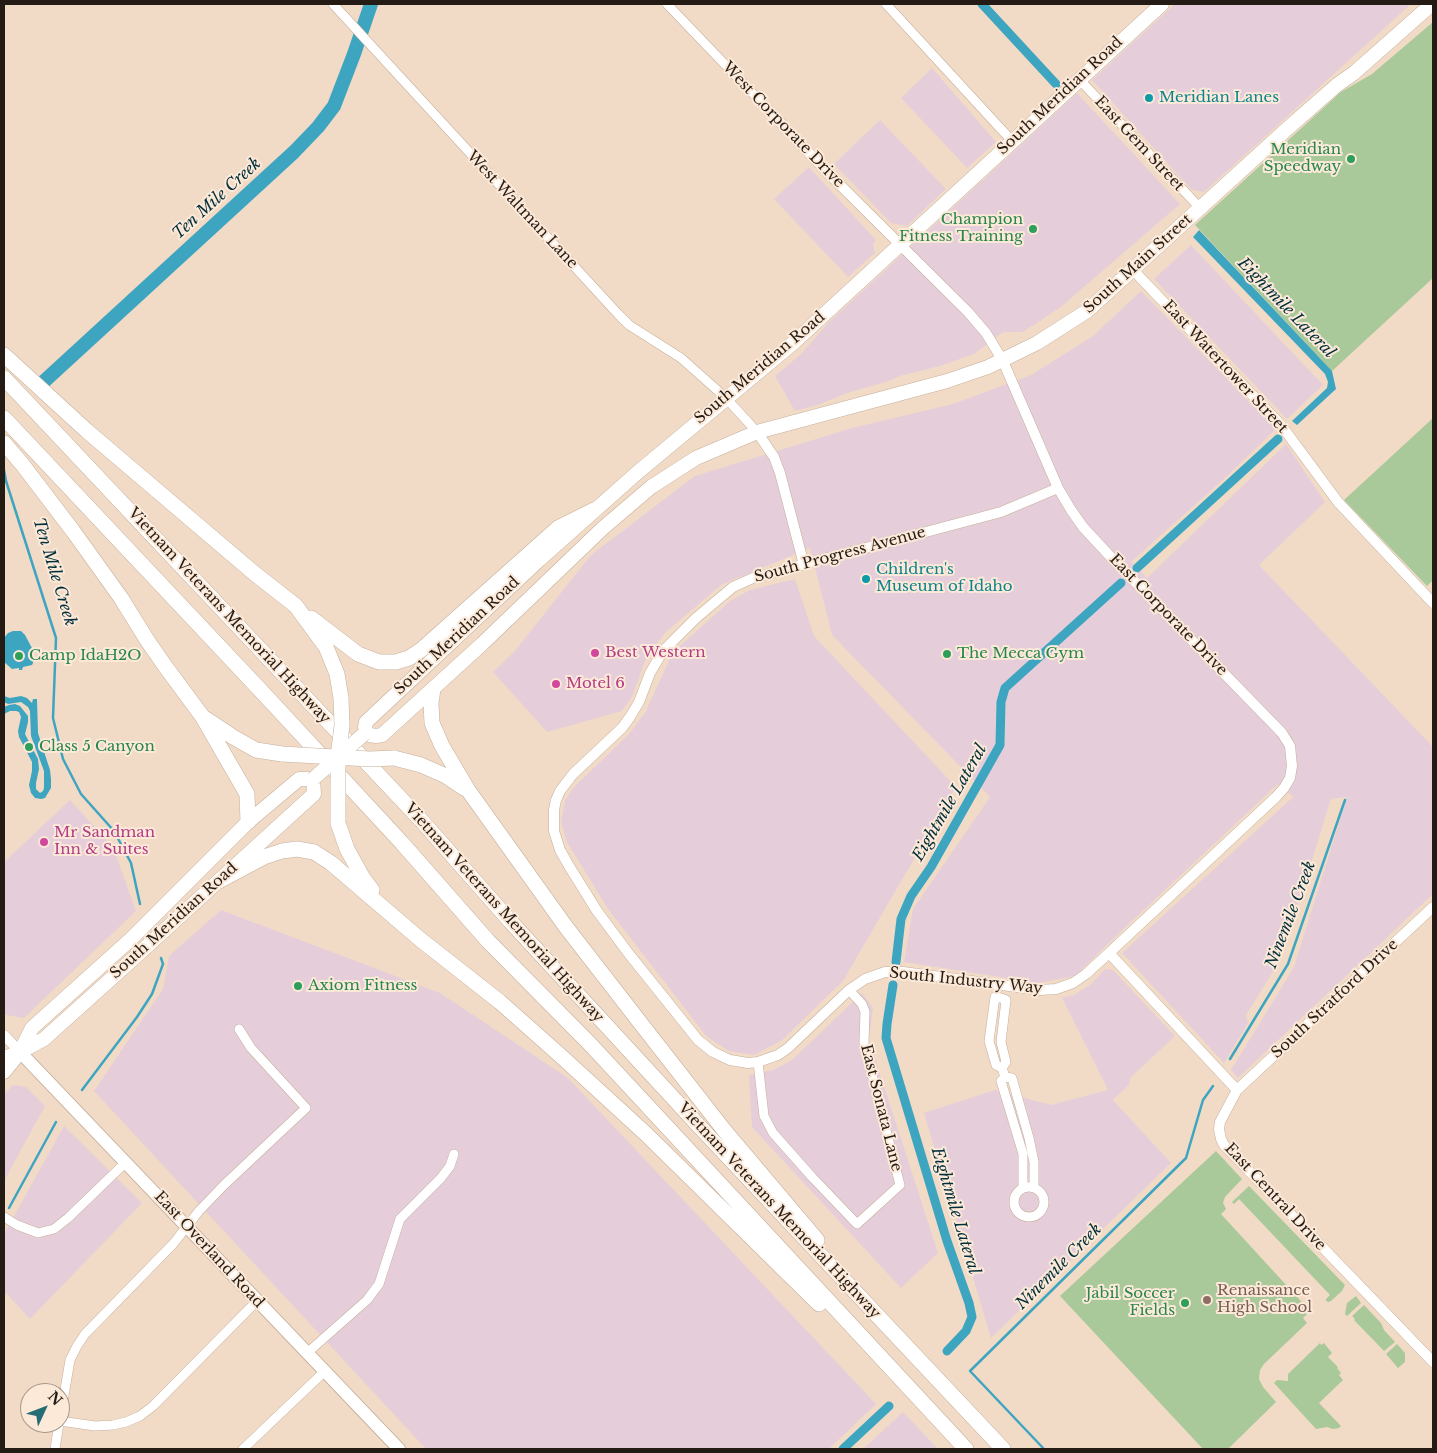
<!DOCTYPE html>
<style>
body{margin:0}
#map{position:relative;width:1437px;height:1453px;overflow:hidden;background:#f2dbc6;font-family:"Libre Baskerville",serif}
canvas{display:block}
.frame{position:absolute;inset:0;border:5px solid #241b14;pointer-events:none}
.north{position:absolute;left:20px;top:1383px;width:50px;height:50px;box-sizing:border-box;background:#fce9d8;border:1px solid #a6978a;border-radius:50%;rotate:47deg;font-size:14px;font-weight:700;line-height:20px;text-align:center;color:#241b14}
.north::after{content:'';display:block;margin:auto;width:18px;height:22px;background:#246d77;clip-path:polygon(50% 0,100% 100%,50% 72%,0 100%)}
</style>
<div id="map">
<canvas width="1437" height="1453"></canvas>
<div class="frame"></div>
<div class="north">N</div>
</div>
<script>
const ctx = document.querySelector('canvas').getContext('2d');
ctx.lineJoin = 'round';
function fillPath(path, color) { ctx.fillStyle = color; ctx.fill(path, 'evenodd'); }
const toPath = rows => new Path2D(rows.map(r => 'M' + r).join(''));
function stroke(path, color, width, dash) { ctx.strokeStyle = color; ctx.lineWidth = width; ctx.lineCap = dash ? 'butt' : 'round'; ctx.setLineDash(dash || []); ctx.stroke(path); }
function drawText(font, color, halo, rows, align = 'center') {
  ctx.font = font + ' "Libre Baskerville",serif'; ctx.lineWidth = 4; ctx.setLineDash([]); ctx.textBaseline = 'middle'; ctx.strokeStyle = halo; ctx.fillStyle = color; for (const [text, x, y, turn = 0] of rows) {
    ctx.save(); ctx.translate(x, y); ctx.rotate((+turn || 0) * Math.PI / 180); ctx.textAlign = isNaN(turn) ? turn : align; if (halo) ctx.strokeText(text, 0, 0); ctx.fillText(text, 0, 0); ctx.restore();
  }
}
const commercial = toPath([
 [1175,4,1411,4,1204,192,1192,190,1092,80],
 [932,68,996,142,967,168,901,98],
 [1077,93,1180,204,1062,306,1034,325,1022,332,1003,332,974,354,940,366,900,376,886,382,847,393,818,405,795,411,775,376,801,354,828,323],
 [880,120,946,189,907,226,891,223,834,164],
 [809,167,876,240,873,244,875,253,848,277,774,199],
 [1191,245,1323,385,1287,419,1154,279],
 [1141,291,1276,429,1227,476,1131,562,1147,578,1286,444,1325,502,1259,565,1433,747,1433,894,1238,1078,1231,1070,1294,967,1347,797,1331,799,1281,959,1246,1015,1248,1023,1224,1063,1122,953,1293,797,1278,784,1117,935,1075,976,1038,983,904,962,913,909,990,797,832,635,810,548,721,585,666,632,647,656,632,697,622,711,547,732,493,672,514,652,591,555,695,476,852,428,953,404,1031,375,1093,336],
 [795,579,814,636,956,787,843,981,781,1041,754,1055,729,1051,707,1037,608,909,567,842,561,822,565,801,573,788,629,734,645,713,673,652,730,601,750,590],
 [70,800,113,847,136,911,24,1018,6,1015,4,1012,4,862],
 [221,910,440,993,568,1078,876,1404,829,1449,426,1449,94,1091,163,989,169,956],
 [1105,969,1113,970,1175,1036,1130,1078,1129,1085,1113,1100,1171,1163,991,1338,924,1113,995,1090,1051,1105,1108,1090,1062,998,1074,995,1091,984],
 [862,993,873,1008,869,1040,938,1253,901,1288,752,1127,749,1075,773,1070,792,1060],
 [13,1085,26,1087,45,1106,4,1181,4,1094],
 [64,1126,142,1203,30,1319,4,1291,4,1234],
 [903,1412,938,1449,863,1449]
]);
const green = toPath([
 [1433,22,1433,278,1332,371,1195,225,1341,92,1372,74],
 [1433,418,1433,580,1427,586,1344,500],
 [1216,1151,1242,1179,1225,1197,1223,1203,1226,1209,1221,1214,1310,1311,1303,1318,1307,1323,1264,1364,1260,1370,1259,1379,1263,1387,1276,1402,1228,1449,1203,1449,1060,1296],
 [1249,1186,1345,1285,1342,1291,1332,1300,1329,1302,1326,1301,1326,1299,1330,1295,1239,1199,1234,1204,1232,1202],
 [1356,1296,1361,1303,1347,1316,1345,1314,1347,1303],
 [1364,1305,1381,1323,1384,1330,1395,1342,1384,1351,1354,1320,1355,1319,1352,1316],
 [1320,1343,1321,1345,1324,1343,1332,1353,1328,1357,1338,1367,1337,1368,1341,1373,1339,1375,1343,1380,1319,1403,1341,1426,1339,1428,1333,1429,1327,1427,1316,1429,1274,1383,1277,1380,1288,1381,1288,1374],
 [1397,1344,1405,1353,1405,1362,1398,1368,1386,1354]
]);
const water = toPath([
 [1199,230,1332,371,1336,389,1297,425,1292,421,1327,388,1328,382,1325,374,1193,237],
 [13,631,21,631,25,635,33,650,33,663,32,665,23,667,22,670,19,670,19,668,12,669,4,662,4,638,8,633],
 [4,696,10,698,21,696,27,698,32,703,33,699,37,699,38,733,50,770,51,779,51,788,45,798,41,799,35,798,31,793,29,785,32,771,32,762,19,737,18,731,21,717,19,712,16,711,10,711,4,714,4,707,9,705,15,704,20,706,28,716,28,722,25,734,38,759,39,769,36,783,36,789,40,793,43,791,44,788,44,771,31,736,30,711,28,707,21,702,8,704,4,702]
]);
const stream = toPath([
 [4,470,6,481,56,638,53,718,63,759,81,794,114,831,131,863,140,904],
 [1230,1059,1288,964,1345,800],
 [82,1090,137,1017,152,994,163,964,161,958],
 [9,1208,56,1122],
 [1044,1449,970,1371,1186,1158,1203,1100,1213,1086]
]);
const canal = toPath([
 [982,4,1056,84],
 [1137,568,1278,439],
 [896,962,901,919,911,896,931,867,1000,745,1001,702,1005,688,1121,583],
 [893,985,887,1024,886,1038,947,1241,969,1303,972,1317,966,1331,947,1351],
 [843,1449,889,1406]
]);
const river = toPath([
 [39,386,294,152,318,127,334,106,354,54,371,4]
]);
const minor = toPath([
 [333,4,618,314,629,325,681,358,726,398,757,432],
 [667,4,760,101],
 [886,4,1012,141],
 [1079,79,1200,208],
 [1001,998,995,997,989,1041,996,1065,1002,1068,1005,1077],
 [1001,998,1006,1000,1001,1042,1006,1062,1002,1068],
 [758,1062,764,1116,773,1133,812,1177,857,1224,900,1185,864,1043,865,1012,862,1004,849,990],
 [1005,1077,1012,1078,1029,1138,1034,1162,1034,1188],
 [1005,1077,1001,1081,1023,1154,1023,1188],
 '1014 1202a15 15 0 1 1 30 0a15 15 0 1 1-30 0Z',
 [4,1217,17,1225,38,1233,54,1229,68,1218,126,1162],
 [307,1353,367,1300,379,1284,400,1219,441,1178,450,1166,454,1154],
 [60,1419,70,1360,77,1346,85,1334,173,1244,199,1211,224,1185,306,1108,251,1048,239,1029],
 [60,1421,95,1426,113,1425,126,1422,140,1416,153,1406,257,1301],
 [55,1449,59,1423],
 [243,1449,325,1371]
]);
const tertiary = toPath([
 [760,101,827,172,968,312,986,333,1003,361,1058,488,1071,510,1083,527,1108,554,1282,733,1290,746,1292,766,1290,778,1284,788,1276,797,1109,953,1086,974,1073,983,1056,989,1040,990,903,972,885,972,865,979,849,990,788,1048,778,1055,758,1062,748,1063,730,1060,713,1052,698,1040,629,954,597,911,569,866,560,850,554,831,554,810,556,800,560,791,573,774,622,728,630,717,639,702,650,673,663,651,696,618,733,587,753,578,1001,512,1058,488],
 [1133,270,1281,425,1338,502,1433,603],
 [757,432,774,457,780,473,804,565],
 [1433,907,1237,1090,1220,1122,1219,1129,1221,1139,1224,1145,1433,1362],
 [1109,953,1237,1090],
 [4,1035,20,1052]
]);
const secondary = toPath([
 [20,1052,399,1449]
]);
const primary = toPath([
 [1162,4,792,344,638,472,539,560,366,722,364,734,376,736,382,735,482,644,603,528,651,487,696,458,757,432,947,381,988,367,1037,343,1087,311,1288,128,1337,85,1354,73,1432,4],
 [4,1058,20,1052,44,1039,123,968,314,794,313,779,299,779,248,822,131,939,32,1028,20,1052,4,1072]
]);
const motorway = toPath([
 [4,355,87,431,254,573,296,606,326,647,337,674,341,698],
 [4,378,421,820,510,921,699,1126,1003,1449],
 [4,418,264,694,402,843,488,941,590,1044,966,1449],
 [4,443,22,464,73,531,121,598,147,640,165,666,202,716,247,794,248,822],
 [311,618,358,654,379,662,396,662,409,658,421,650,558,528,594,510],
 [433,689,431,703,432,723,442,746,468,790,566,927,642,1025,724,1130,817,1240],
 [206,719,233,737,256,750,282,754],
 [394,758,421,765,446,776,464,788],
 [338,823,347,849,363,878,372,890],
 [219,881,264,857,282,851,297,849,314,852,331,863,421,940,500,1002,562,1057,646,1134,819,1304]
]);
const primaryBridge = toPath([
 [313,779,364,734]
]);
const motorwayBridge = toPath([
 [282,754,370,759,394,758],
 [338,823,338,757,342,725,341,698]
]);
const markers = [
 [1149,98,5,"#0f9aa8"],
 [1351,159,5,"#2e9e5b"],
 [1033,229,5,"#2e9e5b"],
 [866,579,5,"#0f9aa8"],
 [595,653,5,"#d1479c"],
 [947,654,5,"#2e9e5b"],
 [19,656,5,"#2e9e5b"],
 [556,684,5,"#d1479c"],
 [29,747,5,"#2e9e5b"],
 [44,842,5,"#d1479c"],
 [298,986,5,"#2e9e5b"],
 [1207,1300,5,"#8d6e63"],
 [1185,1303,5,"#2e9e5b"]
];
const streetNames = [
 ["South Meridian Road",1060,96,-43],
 ["West Corporate Drive",783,125,46],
 ["East Gem Street",1139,144,47],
 ["West Waltman Lane",522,210,47],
 ["South Main Street",1138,264,-42],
 ["East Watertower Street",1225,367,47],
 ["South Meridian Road",760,368,-40],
 ["South Progress Avenue",840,555,-15],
 ["East Corporate Drive",1168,615,46],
 ["Vietnam Veterans Memorial Highway",229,616,47],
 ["South Meridian Road",457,636,-43],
 ["Vietnam Veterans Memorial Highway",504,913,48],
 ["South Meridian Road",174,921,-42],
 ["South Industry Way",966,981,6],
 ["South Stratford Drive",1335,999,-43],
 ["East Sonata Lane",881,1108,76],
 ["East Central Drive",1275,1197,47],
 ["Vietnam Veterans Memorial Highway",779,1211,47],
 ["East Overland Road",209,1250,47]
];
const cultureNames = [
 ["Meridian Lanes",1159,98],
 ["Children's",876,570],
 ["Museum of Idaho",876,587]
];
const leisureNames = [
 ["Meridian",1341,150,"right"],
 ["Speedway",1341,167,"right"],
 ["Champion",1023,220,"right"],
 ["Fitness Training",1023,237,"right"],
 ["The Mecca Gym",957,654],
 ["Camp IdaH2O",29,656],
 ["Class 5 Canyon",39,747],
 ["Axiom Fitness",308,986],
 ["Jabil Soccer",1175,1294,"right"],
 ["Fields",1175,1311,"right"]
];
const hotelNames = [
 ["Best Western",605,653],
 ["Motel 6",566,684],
 ["Mr Sandman",54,833],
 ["Inn & Suites",54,850]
];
const educationNames = [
 ["Renaissance",1217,1291],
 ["High School",1217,1308]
];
const waterNames = [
 ["Ten Mile Creek",217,199,-42],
 ["Eightmile Lateral",1286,308,46],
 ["Ten Mile Creek",54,572,73],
 ["Eightmile Lateral",950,803,-60],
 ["Ninemile Creek",1291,915,-69],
 ["Eightmile Lateral",955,1211,73],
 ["Ninemile Creek",1059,1267,-45]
];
fillPath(commercial, '#e5ced9');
fillPath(green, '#a9c99a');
fillPath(water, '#3ea5c0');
stroke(stream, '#3ea5c0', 2.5);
stroke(canal, '#3ea5c0', 9);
stroke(river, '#3ea5c0', 14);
stroke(minor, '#c6af9b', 10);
stroke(tertiary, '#c6af9b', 11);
stroke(secondary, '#c6af9b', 14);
stroke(primary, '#c6af9b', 15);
stroke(motorway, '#c6af9b', 16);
stroke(minor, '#fff', 9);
stroke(tertiary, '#fff', 10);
stroke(secondary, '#fff', 12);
stroke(primary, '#fff', 14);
stroke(motorway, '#fff', 15);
stroke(primaryBridge, '#c6af9b', 15, []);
stroke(motorwayBridge, '#c6af9b', 16, []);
stroke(primaryBridge, '#fff', 14);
stroke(motorwayBridge, '#fff', 15);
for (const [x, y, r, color] of markers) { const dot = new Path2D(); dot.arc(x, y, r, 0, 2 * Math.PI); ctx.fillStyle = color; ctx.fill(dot); stroke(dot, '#fce9d8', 2); }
drawText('15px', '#241b14', '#fce9d8', streetNames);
drawText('15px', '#0d838f', '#fce9d8', cultureNames, 'left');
drawText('15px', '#27864d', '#fce9d8', leisureNames, 'left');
drawText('15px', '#b23c85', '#fce9d8', hotelNames, 'left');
drawText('15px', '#785e54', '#fce9d8', educationNames, 'left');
drawText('italic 16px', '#002f3b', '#fce9d8', waterNames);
</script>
